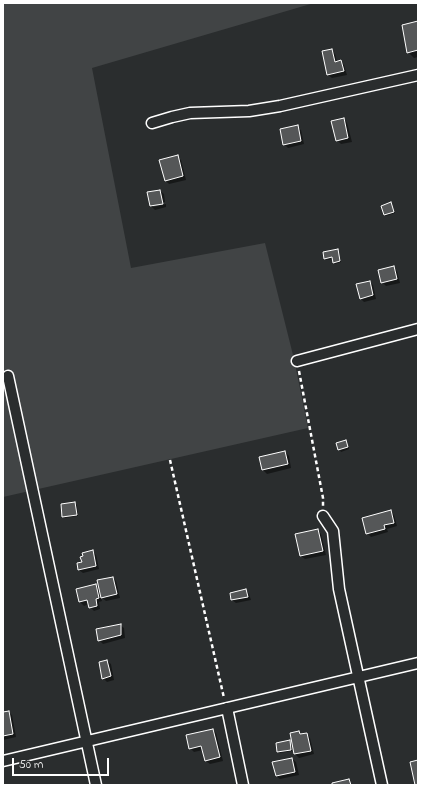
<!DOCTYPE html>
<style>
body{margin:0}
#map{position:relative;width:421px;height:788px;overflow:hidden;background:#2a2d2e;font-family:"Indie Flower",sans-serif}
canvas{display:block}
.frame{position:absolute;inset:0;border:4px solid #fff;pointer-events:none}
.scale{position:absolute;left:12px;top:758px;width:97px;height:18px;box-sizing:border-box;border:2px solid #fff;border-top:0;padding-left:5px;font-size:12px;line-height:14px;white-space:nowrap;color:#fff;-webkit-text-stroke:3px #2a2d2e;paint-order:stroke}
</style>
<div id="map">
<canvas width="421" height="788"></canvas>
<div class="frame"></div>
<div class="scale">50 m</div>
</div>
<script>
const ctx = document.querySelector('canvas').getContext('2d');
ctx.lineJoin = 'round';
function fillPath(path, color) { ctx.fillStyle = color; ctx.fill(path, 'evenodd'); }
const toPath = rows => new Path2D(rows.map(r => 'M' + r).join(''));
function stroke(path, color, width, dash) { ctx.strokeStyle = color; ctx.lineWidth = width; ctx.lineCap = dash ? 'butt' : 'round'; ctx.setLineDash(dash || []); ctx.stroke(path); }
const green = toPath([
 [3,3,314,3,92,68,131,268,265,243,294,359,308,428,3,497]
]);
const shadow = toPath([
 [418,22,418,57,414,58,408,52],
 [331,50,335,54,337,62,341,61,344,65,347,75,332,78,328,75],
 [344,119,347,123,352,142,341,144,337,140],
 [297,127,301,130,304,144,288,148,284,144],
 [177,156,181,160,186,180,169,184,165,180],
 [160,191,164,194,165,202,153,205,153,207,166,204,166,207,155,210,151,206,149,193],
 [391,204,395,213,386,216,385,215],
 [337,250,339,252,341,262,335,264,333,259,326,260,325,258],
 [393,267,397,271,400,283,386,286,382,282],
 [369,282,373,285,376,299,364,302,360,298],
 [346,441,349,449,341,452,337,444],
 [285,452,289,456,291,468,267,474,263,470,260,458],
 [75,503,77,505,78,516,65,518,63,516],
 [390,511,394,515,397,526,387,529,388,532,371,537,367,533],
 [318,530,321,534,326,555,305,559,301,556],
 [92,551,96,555,99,569,83,573,79,570,78,564,83,563],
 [113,578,116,581,120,598,106,601,101,597,102,601,99,602,100,609,94,611,90,607,89,604,84,606,80,602,77,589,96,585,100,590],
 [246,590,249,594,251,600,236,603,232,600],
 [120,625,124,628,125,638,103,644,99,640],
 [107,661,111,664,114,680,107,682,103,678],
 [8,712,12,715,16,737,3,740,3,713],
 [213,730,216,733,223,761,210,764,206,761,203,750,194,752,190,748],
 [299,732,302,735,307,734,310,738,314,754,299,758,295,754,291,734],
 [289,741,291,743,292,751,280,753,278,752],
 [292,759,296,762,299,775,280,779,276,776]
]);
const building = toPath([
 [418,21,418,50,407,53,402,25,418,21],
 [332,49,335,62,341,60,344,71,327,75,322,51,332,49],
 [344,118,348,138,336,141,331,121,344,118],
 [298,125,301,141,283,145,280,129,298,125],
 [178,155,183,176,165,181,159,160,178,155],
 [160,190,163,204,150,206,147,192,160,190],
 [391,202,394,212,384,215,381,206,391,202],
 [338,249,340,261,333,263,332,257,324,259,323,252,338,249],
 [394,266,397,279,381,283,378,270,394,266],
 [370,281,373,295,360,299,356,284,370,281],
 [346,440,348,447,338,450,336,443,346,440],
 [285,451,288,464,262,470,259,457,285,451],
 [75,502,77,515,62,517,61,504,75,502],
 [391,510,394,523,384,525,385,529,366,534,362,518,391,510],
 [318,529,323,551,300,556,295,534,318,529],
 [93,550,96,566,78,570,77,563,82,562,80,557,83,556,82,553,93,550],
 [113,577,117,594,101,598,97,580,113,577],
 [96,584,99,598,96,599,97,606,89,608,87,600,79,602,76,589,96,584],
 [246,589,248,597,231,600,230,593,246,589],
 [121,624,121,635,98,641,96,629,121,624],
 [107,660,111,676,102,679,99,662,107,660],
 [9,711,13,734,3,736,3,712,9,711],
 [213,729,220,757,205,761,201,746,189,749,186,735,213,729],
 [299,731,300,734,307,733,311,751,294,754,290,733,299,731],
 [290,740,291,750,277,752,276,743,290,740],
 [292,758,295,772,276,776,272,762,292,758],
 [418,760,418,785,415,785,410,762,418,760],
 [349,779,351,785,332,785,332,783,349,779]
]);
const path = toPath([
 [299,371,323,498,323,506],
 [170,460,224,698]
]);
const street = toPath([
 [152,123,172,117,190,113,249,111,280,106,418,75],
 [297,361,418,329],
 [8,376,96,785],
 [323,516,333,531,339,589,382,785],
 [227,708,243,785],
 [3,761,418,663]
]);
fillPath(green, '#414445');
fillPath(shadow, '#0007');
fillPath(building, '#555758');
stroke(building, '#fff', 1);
stroke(street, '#fff', 13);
stroke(path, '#fff', 2.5, [4, 3]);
stroke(street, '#2a2d2e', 10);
</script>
